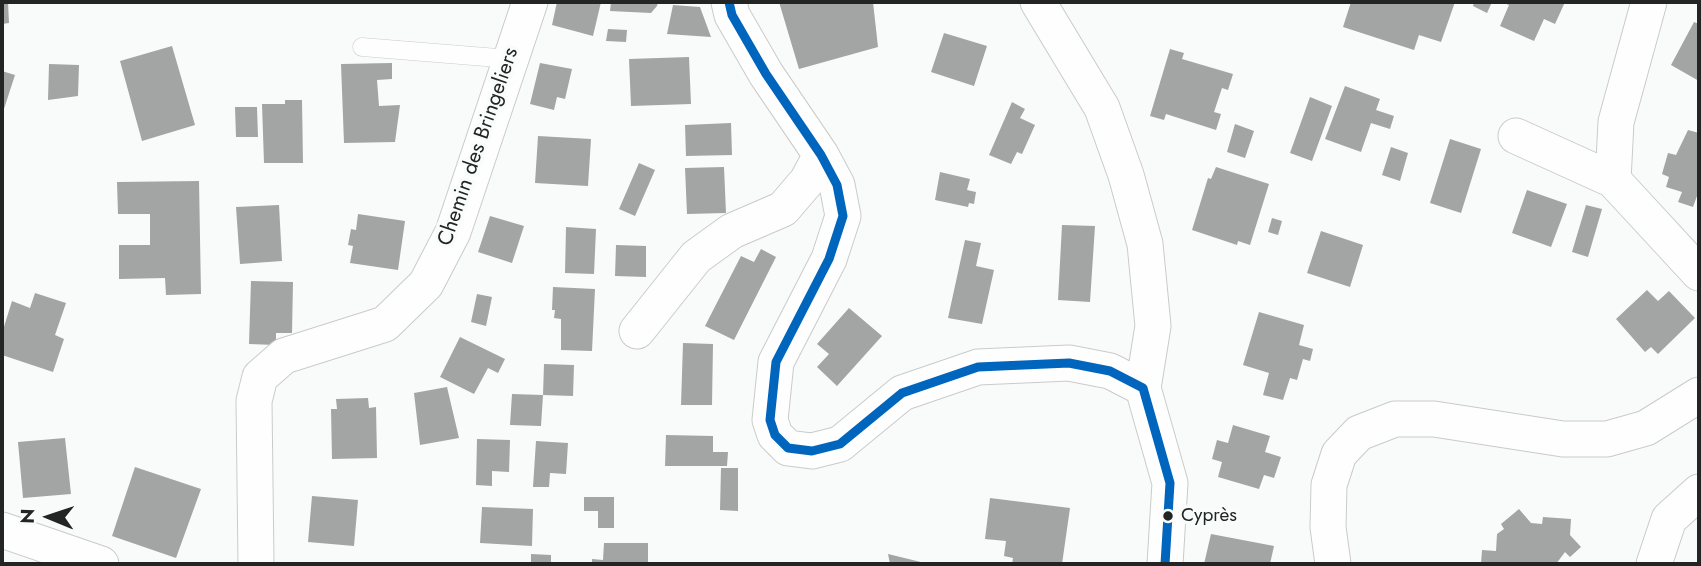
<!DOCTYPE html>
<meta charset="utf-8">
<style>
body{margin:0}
#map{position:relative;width:1701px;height:566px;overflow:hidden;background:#f9fbfa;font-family:Jost,sans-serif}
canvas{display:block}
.frame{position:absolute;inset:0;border:4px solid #232424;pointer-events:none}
.north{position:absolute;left:14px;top:482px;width:70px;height:70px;-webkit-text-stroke:5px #f8fcfb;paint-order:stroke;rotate:272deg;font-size:19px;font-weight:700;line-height:28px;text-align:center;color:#232424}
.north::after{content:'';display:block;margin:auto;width:24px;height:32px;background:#232424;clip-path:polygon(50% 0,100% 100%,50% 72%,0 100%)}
</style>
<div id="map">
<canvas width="1701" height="566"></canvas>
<div class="frame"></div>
<div class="north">N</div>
</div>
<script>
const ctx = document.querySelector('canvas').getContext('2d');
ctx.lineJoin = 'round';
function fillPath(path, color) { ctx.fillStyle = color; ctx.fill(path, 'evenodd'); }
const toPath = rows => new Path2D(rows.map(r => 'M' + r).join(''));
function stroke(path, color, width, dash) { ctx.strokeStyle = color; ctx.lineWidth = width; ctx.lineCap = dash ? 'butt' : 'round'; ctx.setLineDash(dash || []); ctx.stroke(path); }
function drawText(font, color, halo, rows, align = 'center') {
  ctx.font = font + ' Jost,sans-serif'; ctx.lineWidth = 7; ctx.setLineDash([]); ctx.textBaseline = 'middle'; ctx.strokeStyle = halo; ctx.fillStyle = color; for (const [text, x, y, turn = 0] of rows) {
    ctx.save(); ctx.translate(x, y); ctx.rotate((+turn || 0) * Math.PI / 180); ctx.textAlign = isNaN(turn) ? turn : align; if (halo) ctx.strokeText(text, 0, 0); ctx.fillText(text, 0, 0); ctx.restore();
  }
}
const building = toPath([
 [2,2,8,2,9,23,2,24],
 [557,2,601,2,593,36,552,25],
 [611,2,658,2,657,6,651,13,610,11],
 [779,2,873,2,878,47,799,69],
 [1351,2,1455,2,1441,42,1419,35,1414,50,1343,27],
 [1474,2,1492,2,1487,13,1473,6],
 [1501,2,1565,2,1555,24,1544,19,1534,41,1500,26,1509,5],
 [673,5,700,7,711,37,667,34],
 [1694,22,1699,24,1699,81,1671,65],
 [608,29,627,30,626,42,606,41],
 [944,33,987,46,974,86,931,72],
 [172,46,195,125,142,141,120,61],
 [1170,49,1184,53,1182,59,1233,74,1228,90,1222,88,1214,112,1221,114,1216,130,1166,114,1164,120,1150,116],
 [689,57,691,104,631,106,629,59],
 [392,63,392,79,377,80,379,106,400,105,395,142,344,143,341,64],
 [540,63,572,69,565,99,557,97,554,110,530,104],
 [49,64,79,65,78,96,48,100],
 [2,71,15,75,2,115],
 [1345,86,1380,99,1376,110,1394,116,1390,129,1371,123,1361,152,1325,139],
 [1310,97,1332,106,1312,161,1290,153],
 [285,100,302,100,303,163,264,163,262,104,285,104],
 [1012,102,1025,109,1020,118,1035,125,1022,154,1017,152,1011,164,989,155],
 [235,107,257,107,258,137,236,137],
 [731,123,732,155,686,156,685,125],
 [1235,124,1254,131,1245,158,1227,152],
 [1688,130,1699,133,1699,197,1697,196,1693,207,1678,202,1682,192,1666,187,1669,177,1662,174,1668,153,1676,155],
 [538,136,591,139,588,186,535,183],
 [1450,139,1481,149,1461,213,1430,203],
 [1391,147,1408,153,1400,181,1382,175],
 [639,163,655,170,635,216,619,209],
 [724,167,726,213,687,214,685,168],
 [1216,167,1269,184,1250,245,1238,241,1237,245,1192,230,1208,178,1211,179],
 [940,172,970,179,967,190,976,192,974,204,969,203,968,207,935,200],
 [199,181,201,294,166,295,165,278,119,279,119,245,150,245,150,214,118,214,117,182],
 [1527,190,1567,204,1551,247,1512,233],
 [279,205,282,261,240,264,236,207],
 [1586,205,1602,209,1588,257,1572,252],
 [358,214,405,221,398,270,350,263,353,246,348,245,351,229,356,230],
 [490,216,524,226,512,263,478,252],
 [1272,218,1282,221,1278,235,1268,232],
 [1062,225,1095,226,1090,302,1058,300],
 [566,227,596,229,594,274,565,273],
 [1321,231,1363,245,1350,287,1307,273],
 [965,240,981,243,976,266,994,270,982,324,948,318],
 [616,245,646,246,646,277,615,276],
 [761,249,776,257,734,340,705,326,741,256,754,262],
 [251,281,293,282,292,333,276,333,276,345,249,344],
 [553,287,595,289,592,351,561,350,561,319,554,318,555,310,552,310],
 [1647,290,1658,301,1669,291,1695,318,1658,354,1651,347,1645,352,1616,319],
 [35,293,66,303,55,335,64,339,53,372,2,355,2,333,12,301,30,308],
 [477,294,492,297,486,326,471,322],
 [849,308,882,336,837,386,817,367,829,354,817,344],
 [1259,312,1304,325,1299,345,1313,349,1310,361,1303,359,1297,380,1290,378,1283,400,1263,395,1269,373,1243,365],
 [460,337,505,359,498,373,488,368,474,394,440,377],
 [683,343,713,344,712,405,681,405],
 [544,364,574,365,573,396,543,395],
 [447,387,459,438,420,445,414,393],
 [512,394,543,395,541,426,510,425],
 [368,398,369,408,376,407,377,458,332,459,331,409,337,409,336,399],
 [1233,425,1270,436,1265,452,1281,457,1274,478,1264,475,1259,489,1218,477,1222,462,1212,459,1217,440,1228,443],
 [666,435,713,436,713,452,728,452,727,466,665,466],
 [65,438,71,494,23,498,18,442],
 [477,439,510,440,509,472,492,471,492,486,476,485],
 [536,441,568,443,566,474,550,473,549,487,533,487],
 [135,467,201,489,176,558,112,536],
 [721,468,738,468,738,511,720,510],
 [312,496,358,500,354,546,308,542],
 [584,497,614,497,614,528,598,528,598,511,584,511],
 [990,498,1070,508,1062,564,1012,564,1013,558,1004,556,1006,541,985,539],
 [482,507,533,509,532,546,480,543],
 [1519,509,1531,523,1542,524,1543,517,1571,519,1570,535,1581,547,1570,557,1565,552,1556,564,1481,564,1482,550,1496,551,1497,534,1504,529,1501,524],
 [1211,534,1274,546,1270,564,1204,564],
 [604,543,648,543,648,564,592,564,592,559,603,560],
 [531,554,551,555,551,564,531,564],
 [888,554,925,563,925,564,890,564]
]);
const lane = toPath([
 [362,47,510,59]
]);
const street = toPath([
 [729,2,732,15,766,74,821,155,837,185,843,216,829,259,776,362,770,420,775,435,788,448,812,451,840,444,902,393,978,367,1069,363,1110,371,1143,388,1170,483,1165,564],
 [1038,2,1102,108,1126,175,1145,244,1153,326,1143,388],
 [1649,2,1616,122,1613,180,1699,273],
 [1516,136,1613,180],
 [637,331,696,257,732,231,783,209,807,181,821,155],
 [2,530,101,564],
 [256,564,254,401,260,377,284,356,385,324,426,284,453,232,530,2],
 [1333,564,1328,527,1329,485,1339,454,1359,433,1395,419,1434,419,1563,439,1607,439,1646,428,1699,395],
 [1654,564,1669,519,1699,492]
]);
const bus1 = toPath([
 [729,2,732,15,766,74,821,155,837,185,843,216,829,259,776,362,770,420,775,435,788,448,812,451,840,444,902,393,978,367,1069,363,1110,371,1143,388,1170,483,1165,564]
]);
const markers = [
 [1168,516,6,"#232424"]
];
const busNames = [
 ["Cyprès",1181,516]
];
const streetNames = [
 ["Chemin des Bringeliers",479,147,-71]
];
fillPath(building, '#a3a4a4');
stroke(lane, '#c9cbca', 19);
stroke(street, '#c9cbca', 37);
stroke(lane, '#fefefe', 18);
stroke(street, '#fefefe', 35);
stroke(bus1, '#0065bd', 9);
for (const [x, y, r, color] of markers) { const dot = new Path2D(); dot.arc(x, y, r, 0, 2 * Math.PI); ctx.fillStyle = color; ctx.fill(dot); stroke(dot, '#f8fcfb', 2.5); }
drawText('19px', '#232424', '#f8fcfb', busNames, 'left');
drawText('21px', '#232424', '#f8fcfb', streetNames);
</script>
